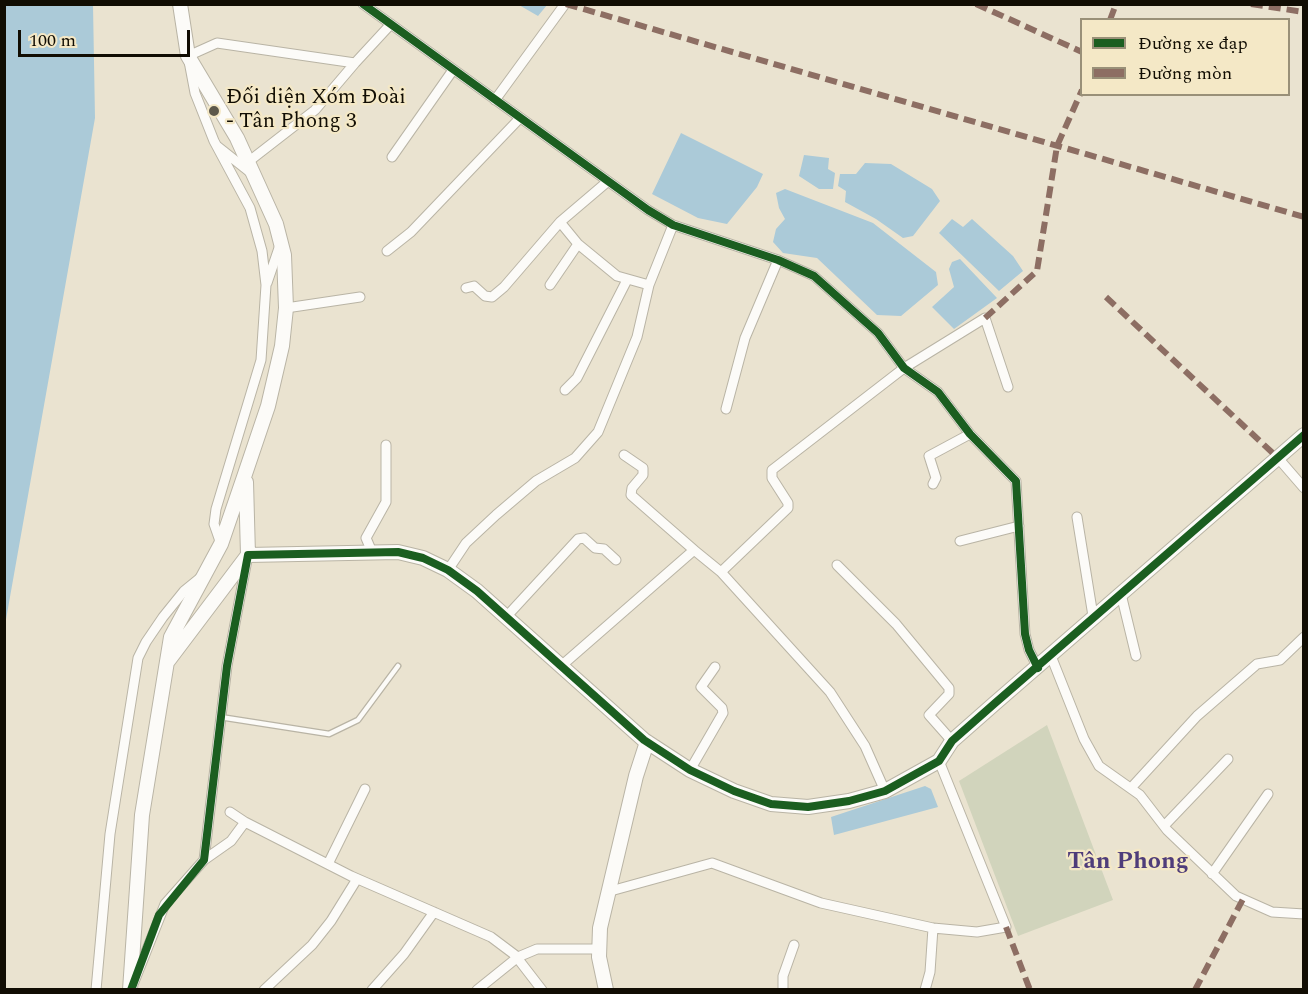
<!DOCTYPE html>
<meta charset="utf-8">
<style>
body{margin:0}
#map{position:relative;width:1308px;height:994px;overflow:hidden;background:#eae3d0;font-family:Spectral,serif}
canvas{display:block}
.frame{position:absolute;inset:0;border:6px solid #110d03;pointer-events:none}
.legend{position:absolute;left:1080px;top:18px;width:210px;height:78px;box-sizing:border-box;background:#f4e8c6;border:2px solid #999078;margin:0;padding:8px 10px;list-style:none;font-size:18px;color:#110d03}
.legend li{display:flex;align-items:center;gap:12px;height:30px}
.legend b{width:30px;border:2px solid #999078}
.scale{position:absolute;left:18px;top:30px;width:172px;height:27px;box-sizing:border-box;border:3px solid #110d03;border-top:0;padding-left:8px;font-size:18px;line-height:21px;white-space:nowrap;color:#110d03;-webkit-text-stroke:4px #f4e8c6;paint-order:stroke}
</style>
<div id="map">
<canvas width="1308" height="994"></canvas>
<div class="frame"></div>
<ul class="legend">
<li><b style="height:8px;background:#1b5e20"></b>Đường xe đạp</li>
<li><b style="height:8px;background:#8d6e63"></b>Đường mòn</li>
</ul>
<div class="scale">100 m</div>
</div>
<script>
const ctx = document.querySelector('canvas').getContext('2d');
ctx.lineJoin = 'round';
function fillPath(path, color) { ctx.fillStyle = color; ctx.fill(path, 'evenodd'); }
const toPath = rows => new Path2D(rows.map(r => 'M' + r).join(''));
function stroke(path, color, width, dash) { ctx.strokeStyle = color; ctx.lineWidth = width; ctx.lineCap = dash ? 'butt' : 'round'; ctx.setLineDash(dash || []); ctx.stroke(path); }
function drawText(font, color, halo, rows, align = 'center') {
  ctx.font = font + ' Spectral,serif'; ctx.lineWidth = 4.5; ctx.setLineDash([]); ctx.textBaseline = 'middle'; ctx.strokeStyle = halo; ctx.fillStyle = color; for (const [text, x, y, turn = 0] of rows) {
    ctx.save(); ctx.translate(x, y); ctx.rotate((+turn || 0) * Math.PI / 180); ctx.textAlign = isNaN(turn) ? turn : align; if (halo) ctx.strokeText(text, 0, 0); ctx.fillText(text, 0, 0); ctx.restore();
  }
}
const green = toPath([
 [1047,725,1113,900,1018,936,959,781]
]);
const water = toPath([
 [5,4,93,5,95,118,5,625],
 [519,5,547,5,538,16],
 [681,133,763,174,757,187,727,224,698,218,652,194],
 [804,155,829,158,828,169,835,173,833,189,819,189,799,176],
 [865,163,891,164,932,189,940,201,913,236,903,238,876,219,845,202,846,191,838,186,840,174,856,174],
 [785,189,873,223,936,272,938,285,901,316,877,315,817,258,783,253,773,242,776,229,785,219,779,208,776,193],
 [952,219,963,227,972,219,1013,256,1023,271,999,291,939,233],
 [960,259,997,298,954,329,932,307,954,287,949,269,952,262],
 [925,786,931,789,938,807,834,835,831,817]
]);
const lane = toPath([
 [220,717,329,734,358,720,398,666]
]);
const street = toPath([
 [363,4,648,210,673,225,778,260,814,276,878,333,904,368,938,392,970,434,1016,481,1025,634,1029,650,1038,668],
 [495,100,565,4],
 [217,146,251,173],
 [392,157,453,70],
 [248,162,315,110,355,63],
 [560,222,578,244,617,276,649,285],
 [387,251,411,232,520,118],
 [267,283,280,245],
 [550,285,578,244],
 [466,288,474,286,485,296,492,297,504,287,560,222,607,182],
 [286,308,360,297],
 [565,390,577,378,627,280],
 [726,409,745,338,778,260],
 [624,455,643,468,643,475,632,488,631,495,694,550],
 [1278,458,1304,488],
 [933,484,936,478,929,456,970,434],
 [1077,517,1093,616],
 [960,541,1019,526],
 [221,544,214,524,216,509,261,360,266,285,262,251,250,208,214,141,195,93,188,56,217,43,355,63,391,24],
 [372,552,366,538,386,502,386,445],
 [837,565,896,624,949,688,949,694,929,715,952,741],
 [448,570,466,543,496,515,536,481,575,458,598,432,637,337,649,285,673,225],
 [721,572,788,508,788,503,772,478,772,470,904,368,985,318,1008,387],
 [1121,594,1136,656],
 [507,616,578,539,584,538,595,548,604,549,616,560],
 [1051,656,1084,739,1099,766,1140,795,1167,830,1236,896,1272,912,1304,914],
 [560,667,694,550,721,572,830,692,865,746,885,791],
 [690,770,723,713,722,708,701,687,715,667],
 [1131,788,1197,716,1257,664,1280,660,1304,637],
 [230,812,245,822],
 [1164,826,1228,759],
 [204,860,231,841,245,822,351,876,491,937,515,955,542,990],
 [328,864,365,789],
 [1212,874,1268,794],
 [607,892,712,863,821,903,933,928,977,932,1006,927,939,761],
 [134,982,165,904,204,860,227,666,247,560],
 [96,990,110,834,138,658,146,642,163,617,184,591,200,578],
 [264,990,312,945,331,921,357,879],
 [372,990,404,954,434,912],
 [477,990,518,957,537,949,598,949],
 [783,990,783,976,794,945],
 [925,990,930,972,933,928]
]);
const secondary = toPath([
 [248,555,398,552,423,558,448,570,477,591,644,740,690,770,734,791,771,804,808,807,849,801,885,791,939,761,952,741,994,704,1304,435],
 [168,661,248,555,246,482],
 [130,990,142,815,171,637,221,544,245,474,268,406,282,346,286,308,284,255,276,224,237,138,188,56,180,4],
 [606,990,599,957,600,928,636,776,647,742]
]);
const quiet = toPath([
 [566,4,1304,217],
 [976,4,1082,52],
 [1251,4,1304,12],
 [1110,20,1116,4],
 [1106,297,1278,458],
 [985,318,1037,271,1057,146,1082,90],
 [1006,927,1030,990],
 [1195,990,1243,899]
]);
const cycleway = toPath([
 [363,4,648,210,673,225,778,260,814,276,878,333,904,368,938,392,970,434,1016,481,1025,634,1029,650,1038,668],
 [131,990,159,915,204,860,227,666,248,555,398,552,423,558,448,570,477,591,644,740,690,770,734,791,771,804,808,807,849,801,885,791,939,761,952,741,994,704,1304,435]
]);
const markers = [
 [214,111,6,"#5d584b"]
];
const poiNames = [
 ["Đối diện Xóm Đoài",226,99],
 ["- Tân Phong 3",226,123]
];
const quarterNames = [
 ["Tân Phong",1128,863]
];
fillPath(green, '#d1d4bc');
fillPath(water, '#abcad8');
stroke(lane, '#b9b4a5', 7);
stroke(street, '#b9b4a5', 11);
stroke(secondary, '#b9b4a5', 16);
stroke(lane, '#fcfbf8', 4.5);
stroke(street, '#fcfbf8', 9);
stroke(secondary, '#fcfbf8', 14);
stroke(quiet, '#8d6e63', 6, [12, 6]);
stroke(cycleway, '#1b5e20', 8);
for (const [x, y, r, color] of markers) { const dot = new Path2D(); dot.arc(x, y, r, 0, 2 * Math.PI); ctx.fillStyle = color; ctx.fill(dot); stroke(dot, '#f4e8c6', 2); }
drawText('21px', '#110d03', '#f4e8c6', poiNames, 'left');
drawText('bold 24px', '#4f3d7a', '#f4e8c6', quarterNames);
</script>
